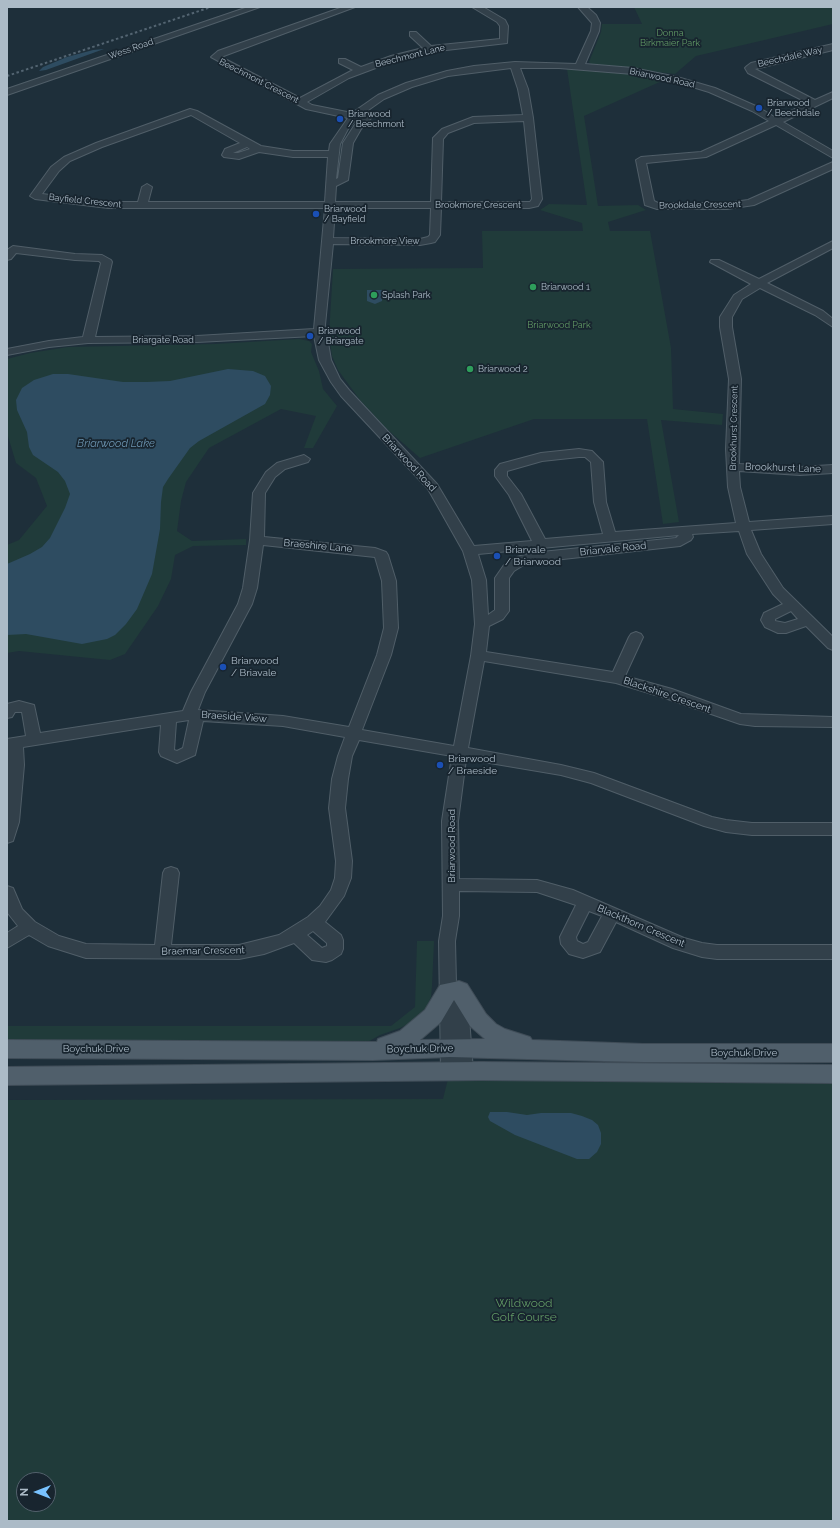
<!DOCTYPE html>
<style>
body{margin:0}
#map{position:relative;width:840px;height:1528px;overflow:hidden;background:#1e2f3a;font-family:Raleway,sans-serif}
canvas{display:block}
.frame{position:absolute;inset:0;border:8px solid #acbbc7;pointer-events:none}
.north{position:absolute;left:16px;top:1472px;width:40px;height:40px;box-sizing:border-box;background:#18252f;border:1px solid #53616c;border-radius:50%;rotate:270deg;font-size:11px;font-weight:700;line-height:16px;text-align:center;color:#acbbc7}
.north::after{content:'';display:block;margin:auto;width:14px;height:18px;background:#79c3ff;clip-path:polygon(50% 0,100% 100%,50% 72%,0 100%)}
</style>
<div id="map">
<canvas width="840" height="1528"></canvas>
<div class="frame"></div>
<div class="north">N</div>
</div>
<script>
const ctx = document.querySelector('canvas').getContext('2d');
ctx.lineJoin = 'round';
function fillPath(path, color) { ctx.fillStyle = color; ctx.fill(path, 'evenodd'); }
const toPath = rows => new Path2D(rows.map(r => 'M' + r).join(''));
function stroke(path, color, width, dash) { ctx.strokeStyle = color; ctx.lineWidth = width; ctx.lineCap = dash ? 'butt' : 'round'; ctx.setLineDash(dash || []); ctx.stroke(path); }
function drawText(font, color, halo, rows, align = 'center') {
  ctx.font = font + ' Raleway,sans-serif'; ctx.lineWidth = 3.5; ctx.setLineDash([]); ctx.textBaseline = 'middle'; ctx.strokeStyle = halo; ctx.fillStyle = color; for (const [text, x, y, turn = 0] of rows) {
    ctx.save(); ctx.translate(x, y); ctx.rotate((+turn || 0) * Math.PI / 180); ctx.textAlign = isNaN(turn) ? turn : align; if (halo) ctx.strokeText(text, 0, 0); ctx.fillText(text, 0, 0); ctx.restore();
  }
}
const green = toPath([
 [634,7,833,7,833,24,696,56,675,74,591,64,589,62,601,32,602,24,642,24],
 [567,69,624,73,664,80,584,116,598,206,638,205,646,210,608,222,610,231,650,231,671,348,673,409,723,414,722,425,661,420,679,522,663,524,647,419,534,419,420,458,387,429,360,400,338,370,332,356,329,335,333,269,483,268,482,231,583,231,582,223,540,210,549,204,587,205],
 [299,339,309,341,312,344,311,352,319,371,323,389,337,406,313,448,304,448,316,416,281,409,209,448,186,482,181,501,177,531,192,541,246,539,246,545,193,546,175,555,171,579,158,606,125,654,110,660,19,651,7,653,7,545,19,540,47,506,36,478,16,463,7,433,7,359,30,353,68,347,215,344],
 [417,941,434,941,432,986,431,997,422,1017,400,1028,380,1035,366,1043,7,1043,7,1026,391,1026,415,1007],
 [450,1071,833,1071,833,1521,7,1521,7,1100,443,1099],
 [24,1480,48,1480,48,1504,24,1504]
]);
const water = toPath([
 [104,49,46,70,39,71,43,67,67,57,93,50],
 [367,290,382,290,382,301,375,304,367,301],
 [228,369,253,371,265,376,271,386,270,395,265,404,199,441,190,448,168,479,163,487,161,502,160,529,152,574,137,609,126,624,115,635,107,639,82,644,26,634,7,635,7,564,30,554,42,547,50,538,65,508,70,494,65,481,58,472,33,455,29,447,27,432,17,410,16,400,22,388,34,380,53,374,68,374,123,382,147,382,170,381],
 [490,1112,507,1112,527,1115,541,1113,571,1113,582,1116,592,1120,598,1125,601,1133,601,1144,597,1152,589,1159,577,1159,515,1135,490,1121,488,1117]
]);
const minor = toPath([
 [248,7,260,7,7,95,7,89,248,7],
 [343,7,355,7,221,57,300,98,353,70,339,63,339,59,345,59,361,67,391,56,423,48,410,36,410,32,416,32,431,46,500,39,500,26,497,22,472,7,483,7,505,20,508,26,507,43,429,52,397,60,349,78,307,102,312,105,352,113,378,95,406,83,447,71,474,66,515,62,576,64,591,31,592,23,578,7,587,7,596,15,600,23,599,31,585,64,633,68,677,77,715,88,758,107,776,118,808,103,748,73,745,68,747,66,751,63,833,44,833,50,755,69,815,100,833,92,833,98,783,122,833,151,833,158,776,125,706,157,646,163,654,201,658,203,727,203,748,200,833,162,833,169,754,205,727,209,657,209,645,205,636,160,641,157,701,152,769,121,752,111,709,92,673,81,633,74,559,68,520,68,528,89,533,118,542,199,538,206,529,208,441,208,440,235,435,242,431,243,420,245,333,244,325,325,331,360,340,379,349,390,437,484,474,546,532,541,509,495,495,476,495,470,500,464,541,453,579,449,592,451,603,462,606,502,615,532,736,523,728,487,726,449,729,379,720,327,720,317,734,295,751,284,710,262,711,260,719,260,759,279,833,241,833,248,767,283,823,311,833,319,833,327,815,315,760,288,742,299,732,317,732,327,741,379,739,464,800,467,833,465,833,473,800,475,739,471,740,487,749,522,833,516,833,524,751,530,761,554,783,588,833,637,833,650,828,648,806,626,786,633,778,633,765,627,761,620,764,613,783,604,773,594,747,554,739,531,692,534,693,537,691,540,680,546,527,563,514,571,509,578,509,611,503,619,489,626,486,652,613,672,629,637,631,634,636,632,641,634,643,637,625,676,672,689,741,714,833,717,833,727,755,726,740,724,662,697,616,683,484,661,468,748,561,765,594,773,712,817,726,820,752,823,833,823,833,835,752,835,726,832,704,826,591,783,561,775,466,759,458,821,459,879,537,880,573,890,684,938,702,943,717,945,833,945,833,959,717,959,702,957,673,948,616,922,600,952,583,958,569,954,561,944,560,937,576,905,537,892,459,891,459,916,455,941,456,984,465,985,467,990,473,1071,470,1076,464,1078,457,1075,450,1078,444,1076,441,1071,439,941,443,916,442,821,452,756,359,740,352,756,348,779,345,808,352,861,351,878,344,896,325,922,341,935,343,940,343,949,341,954,332,960,326,962,312,960,294,943,264,954,239,959,86,958,48,946,29,935,7,948,7,933,18,926,7,912,7,886,13,888,22,909,35,922,59,936,86,944,155,945,163,873,165,869,171,867,177,869,179,873,171,945,239,945,279,935,308,917,320,906,331,890,335,878,336,861,329,808,332,779,338,756,345,737,283,726,203,721,195,755,177,763,161,756,159,752,161,725,23,747,24,765,19,822,13,841,7,843,8,765,7,739,26,736,22,712,15,712,12,717,7,718,7,704,19,701,34,705,40,733,183,711,191,692,238,604,243,588,250,540,253,493,266,472,277,463,304,455,310,459,308,462,285,469,275,477,265,493,264,537,375,548,386,552,388,555,396,581,398,628,391,655,362,730,454,746,471,656,475,624,472,580,463,551,428,489,341,396,331,382,319,360,314,336,197,342,88,343,49,347,7,355,7,349,49,341,83,337,101,263,99,261,75,260,16,253,11,259,7,260,7,250,13,246,75,254,102,255,111,260,112,262,95,337,197,336,314,329,325,208,108,208,35,199,30,196,51,167,64,157,96,143,190,109,197,111,261,146,293,151,329,151,330,144,348,118,306,109,211,57,218,51,343,7],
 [511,68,518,89,523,115,473,117,442,129,433,138,431,202,335,202,336,186,348,180,353,143,361,129,373,116,371,114,365,114,354,126,343,143,338,178,336,179,340,144,348,129,357,118,384,99,412,87,448,76,511,68],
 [191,115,240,143,225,149,222,155,224,157,239,159,259,152,293,157,328,157,325,202,148,202,152,187,147,184,142,187,138,202,108,202,42,194,59,171,70,161,102,147,191,115],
 [524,121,532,199,530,202,441,202,443,139,448,133,474,123,524,121],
 [247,147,250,149,238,153,233,153,247,147],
 [335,208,431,208,430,235,428,237,420,239,333,238,335,208],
 [579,457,585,457,591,462,594,502,603,534,545,539,521,494,507,476,507,471,542,461,579,457],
 [679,535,676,538,532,553,517,557,504,565,495,578,495,610,488,615,486,580,478,554,679,535],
 [263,545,375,557,382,581,384,628,377,655,349,727,283,716,198,710,205,692,252,604,257,588,263,545],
 [791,611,798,619,785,623,775,621,775,619,791,611],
 [189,720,183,748,177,751,174,750,176,722,189,720],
 [589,911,602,916,588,942,583,944,577,941,576,937,589,911],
 [313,931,327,943,327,946,322,948,307,935,313,931]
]);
const major = toPath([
 [459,981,467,984,486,1014,496,1024,505,1029,530,1037,532,1040,643,1044,833,1044,833,1062,643,1062,450,1057,373,1060,7,1058,7,1040,377,1042,378,1039,400,1031,425,1010,440,985,459,981],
 [454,1000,470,1026,485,1039,420,1040,441,1022,454,1000],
 [481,1062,833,1065,833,1083,481,1080,7,1085,7,1067,481,1062]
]);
const rail = toPath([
 [7,76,211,7]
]);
const markers = [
 [759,108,4,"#1a4fb4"],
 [340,119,4,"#1a4fb4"],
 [316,214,4,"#1a4fb4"],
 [533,287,4,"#2e9e5b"],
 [374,295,4,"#2e9e5b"],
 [310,336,4,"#1a4fb4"],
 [470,369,4,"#2e9e5b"],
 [497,556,4,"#1a4fb4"],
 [223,667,4,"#1a4fb4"],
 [440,765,4,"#1a4fb4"]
];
const farParknames = [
 ["Donna",670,33],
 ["Birkmaier Park",670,43],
 ["Briarwood Park",559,325]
];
const farStreetnames = [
 ["Wess Road",131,49,-19],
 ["Beechmont Lane",410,56,-14],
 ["Beechdale Way",790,57,-13],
 ["Briarwood Road",662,78,12],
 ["Beechmont Crescent",259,81,27],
 ["Bayfield Crescent",85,201,6],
 ["Brookmore Crescent",478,205],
 ["Brookdale Crescent",700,205,-1],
 ["Brookmore View",385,241],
 ["Briargate Road",163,340],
 ["Brookhurst Crescent",734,428,-89]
];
const farPoinames = [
 ["Briarwood",767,103],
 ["/ Beechdale",767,113],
 ["Briarwood",348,114],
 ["/ Beechmont",348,124],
 ["Briarwood",324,209],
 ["/ Bayfield",324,219],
 ["Briarwood 1",541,287],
 ["Splash Park",382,295],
 ["Briarwood",318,331],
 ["/ Briargate",318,341],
 ["Briarwood 2",478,369]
];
const streetNames = [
 ["Briarwood Road",409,463,47],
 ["Brookhurst Lane",783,468,2],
 ["Braeshire Lane",318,546,5],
 ["Briarvale Road",613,549,-6],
 ["Blackshire Crescent",667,695,19],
 ["Braeside View",234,717,4],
 ["Briarwood Road",452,846,-90],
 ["Blackthorn Crescent",641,926,23],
 ["Braemar Crescent",203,951,-1],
 ["Boychuk Drive",96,1049],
 ["Boychuk Drive",420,1049,-1],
 ["Boychuk Drive",744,1053]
];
const poiNames = [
 ["Briarvale",505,550],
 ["/ Briarwood",505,562],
 ["Briarwood",231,661],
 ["/ Briavale",231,673],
 ["Briarwood",448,759],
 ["/ Braeside",448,771]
];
const waterNames = [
 ["Briarwood Lake",116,444]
];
const nearParknames = [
 ["Wildwood",524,1303],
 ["Golf Course",524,1317]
];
fillPath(green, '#203b3a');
fillPath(water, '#2e4c61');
stroke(minor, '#505e68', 2);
stroke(major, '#3f4c57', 2);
fillPath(minor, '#32404a');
fillPath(major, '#505f6b');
stroke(rail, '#546572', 2, [2.5, 2.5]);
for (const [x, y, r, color] of markers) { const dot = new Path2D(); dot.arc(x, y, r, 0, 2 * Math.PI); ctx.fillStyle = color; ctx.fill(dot); stroke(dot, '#18252f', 1.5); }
drawText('9px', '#629a65', '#18252f', farParknames);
drawText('9px', '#acbbc7', '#18252f', farStreetnames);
drawText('9px', '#acbbc7', '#18252f', farPoinames, 'left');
drawText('10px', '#acbbc7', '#18252f', streetNames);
drawText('10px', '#acbbc7', '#18252f', poiNames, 'left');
drawText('italic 11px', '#6a92ae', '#18252f', waterNames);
drawText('12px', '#629a65', '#18252f', nearParknames);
</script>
